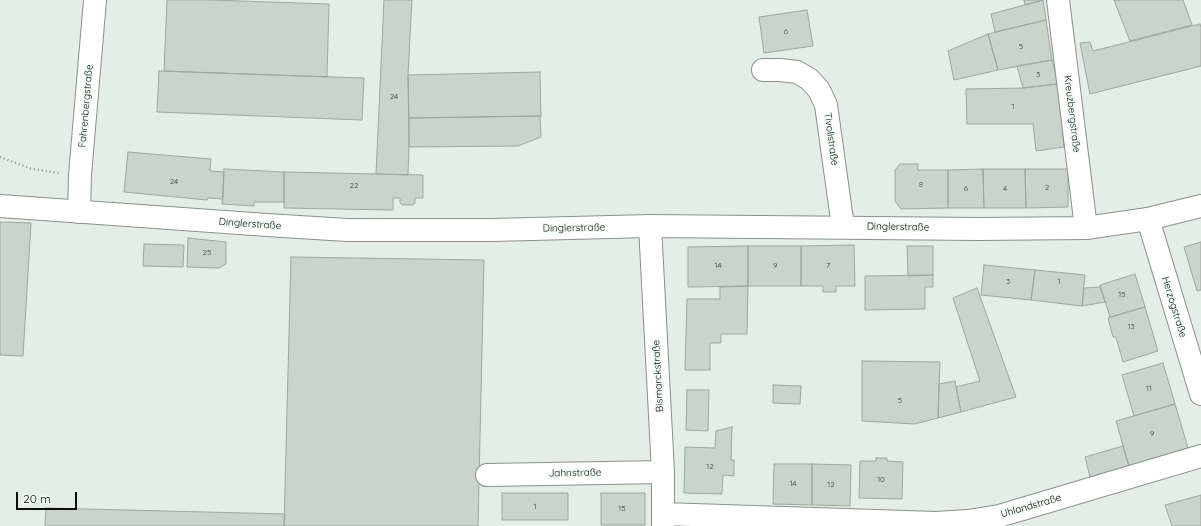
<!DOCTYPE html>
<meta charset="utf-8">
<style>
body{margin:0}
#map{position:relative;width:1201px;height:526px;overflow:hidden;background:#e3eee6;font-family:Quicksand,sans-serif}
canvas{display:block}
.scale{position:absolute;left:16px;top:492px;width:61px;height:18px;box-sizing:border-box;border:2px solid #0b0f0c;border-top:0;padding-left:5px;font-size:12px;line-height:14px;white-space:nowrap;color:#0b0f0c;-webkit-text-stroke:3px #f0fbf3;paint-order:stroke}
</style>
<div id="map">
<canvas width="1201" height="526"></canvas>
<div class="scale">20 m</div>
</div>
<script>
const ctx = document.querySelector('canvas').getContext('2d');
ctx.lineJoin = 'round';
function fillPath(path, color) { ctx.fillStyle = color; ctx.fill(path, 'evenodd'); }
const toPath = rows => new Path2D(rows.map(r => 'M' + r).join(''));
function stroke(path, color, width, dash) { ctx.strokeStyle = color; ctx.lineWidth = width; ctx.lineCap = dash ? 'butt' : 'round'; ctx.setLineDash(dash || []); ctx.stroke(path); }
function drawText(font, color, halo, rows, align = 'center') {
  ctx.font = font + ' Quicksand,sans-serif'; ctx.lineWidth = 3; ctx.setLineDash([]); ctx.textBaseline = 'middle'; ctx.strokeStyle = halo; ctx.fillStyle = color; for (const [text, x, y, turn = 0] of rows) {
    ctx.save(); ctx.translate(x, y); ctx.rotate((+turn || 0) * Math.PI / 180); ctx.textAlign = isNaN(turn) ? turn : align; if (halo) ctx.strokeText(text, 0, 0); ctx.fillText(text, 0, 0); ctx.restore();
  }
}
const building = toPath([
 [167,0,211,0,329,4,327,77,164,71,167,0],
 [384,0,412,0,408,75,409,147,408,175,376,174,384,0],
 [1024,0,1043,0,1025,5,1024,0],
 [1043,0,1046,20,995,32,991,14,1043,0],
 [1114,0,1183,0,1192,25,1130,41,1114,0],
 [807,10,813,46,764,53,759,17,807,10],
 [1046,20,1052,60,998,70,988,34,1046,20],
 [1200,24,1201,27,1201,66,1090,94,1080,43,1090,42,1093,51,1200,24],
 [988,34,998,70,954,80,948,51,988,34],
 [1052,60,1058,84,1023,88,1017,66,1052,60],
 [159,71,364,78,362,120,157,112,159,71],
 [540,72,541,116,409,118,408,75,540,72],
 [1058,84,1064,147,1036,151,1033,124,967,124,966,89,1023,88,1058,84],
 [540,116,541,137,518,146,409,147,409,118,540,116],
 [128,152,211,159,210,171,224,172,223,199,208,198,207,200,124,192,128,152],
 [900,164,918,164,918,170,948,170,948,208,901,209,895,201,895,170,900,164],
 [224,169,284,172,284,202,254,202,254,206,222,204,224,169],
 [983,169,1025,169,1026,208,984,208,983,169],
 [983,169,984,208,948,208,948,170,983,169],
 [1025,169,1068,169,1068,207,1026,208,1025,169],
 [284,172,423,175,423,198,415,198,415,203,413,205,402,205,400,203,400,198,393,198,393,210,284,208,284,172],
 [0,222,31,223,23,356,0,355,0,222],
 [188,238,226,242,226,264,219,268,187,267,188,238],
 [1201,242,1201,290,1197,291,1184,247,1201,242],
 [144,244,184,245,183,267,143,266,144,244],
 [854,245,855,286,836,286,836,292,823,292,823,286,801,286,801,246,854,245],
 [748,246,748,286,688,287,688,247,748,246],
 [748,246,801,246,801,286,748,286,748,246],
 [907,246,933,246,933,275,908,276,907,246],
 [291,257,484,260,478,526,284,526,291,257],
 [984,265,1035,270,1031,300,981,295,984,265],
 [1035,270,1085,275,1082,306,1031,300,1035,270],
 [1135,274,1145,307,1110,317,1100,285,1135,274],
 [933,275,933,287,925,287,925,309,865,310,865,276,933,275],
 [748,286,747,334,721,334,721,343,710,343,710,370,685,370,687,299,720,299,720,287,748,286],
 [1100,287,1105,302,1082,306,1084,288,1100,287],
 [977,288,1016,397,961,412,956,387,980,381,953,298,977,288],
 [1145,307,1158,351,1123,362,1116,337,1113,337,1108,318,1145,307],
 [862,361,940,362,938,418,915,424,862,421,862,361],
 [1163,363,1175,404,1134,416,1122,375,1163,363],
 [955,381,961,412,938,418,939,384,955,381],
 [773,385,801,386,800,404,773,403,773,385],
 [687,390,709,390,708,431,686,430,687,390],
 [1175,404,1188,448,1129,466,1116,421,1175,404],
 [732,427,731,460,734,460,734,476,723,475,722,494,684,493,685,447,715,448,716,431,732,427],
 [1123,446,1129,466,1090,477,1085,457,1123,446],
 [876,458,887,458,887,461,903,462,902,499,859,498,860,461,876,461,876,458],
 [774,464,812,464,812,505,773,504,774,464],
 [812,464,851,465,850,506,812,505,812,464],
 [502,493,568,493,568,520,502,520,502,493],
 [601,493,645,493,645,525,601,525,601,493],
 [1201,495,1201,526,1172,526,1165,505,1201,495],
 [46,508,285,514,284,526,45,526,46,508]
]);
const path = toPath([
 [0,157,32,169,59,173]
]);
const minor = toPath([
 [1058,0,1086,228],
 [763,70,780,70,797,72,809,79,819,90,826,105,843,227],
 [79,212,80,175,95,0],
 [1148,219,1201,394],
 [650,226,663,472,663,526],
 [487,475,663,472],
 [663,514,936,523,968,521,999,516,1201,456]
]);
const major = toPath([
 [0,206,267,225,347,230,492,230,650,226,979,229,1086,228,1148,219,1201,206]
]);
const numberNames = [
 ["6",786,32],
 ["5",1021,47],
 ["3",1038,75],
 ["24",394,97],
 ["1",1013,107],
 ["24",174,182],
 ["8",921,185],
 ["22",354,186],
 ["2",1047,188],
 ["6",966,189],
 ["4",1005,189],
 ["25",207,253],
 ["14",718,266],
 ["9",775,266],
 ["7",828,266],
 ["3",1008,282],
 ["1",1059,282],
 ["15",1122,295],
 ["13",1131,327],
 ["11",1149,389],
 ["5",900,401],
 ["9",1152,434],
 ["12",710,467],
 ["10",881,480],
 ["14",793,484],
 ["12",831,485],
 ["1",535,507],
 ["15",622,509]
];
const streetNames = [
 ["Fahrenbergstraße",86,106,-85],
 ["Kreuzbergstraße",1072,114,83],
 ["Tivolistraße",831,139,82],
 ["Dinglerstraße",250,224,4],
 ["Dinglerstraße",898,227,1],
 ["Dinglerstraße",574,228,-1],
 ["Herzogstraße",1174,307,73],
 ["Bismarckstraße",658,376,-93],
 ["Jahnstraße",575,473,-1],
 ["Uhlandstraße",1031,506,-16]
];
fillPath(building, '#c9d4cb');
stroke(building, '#9da79f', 1);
stroke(minor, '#88928a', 24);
stroke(major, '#88928a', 24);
stroke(path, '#89918b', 2.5, [1, 3]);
stroke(minor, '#fff', 22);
stroke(major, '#fff', 22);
drawText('8px', '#3a403c', null, numberNames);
drawText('10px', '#0b0f0c', '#f0fbf3', streetNames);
</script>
